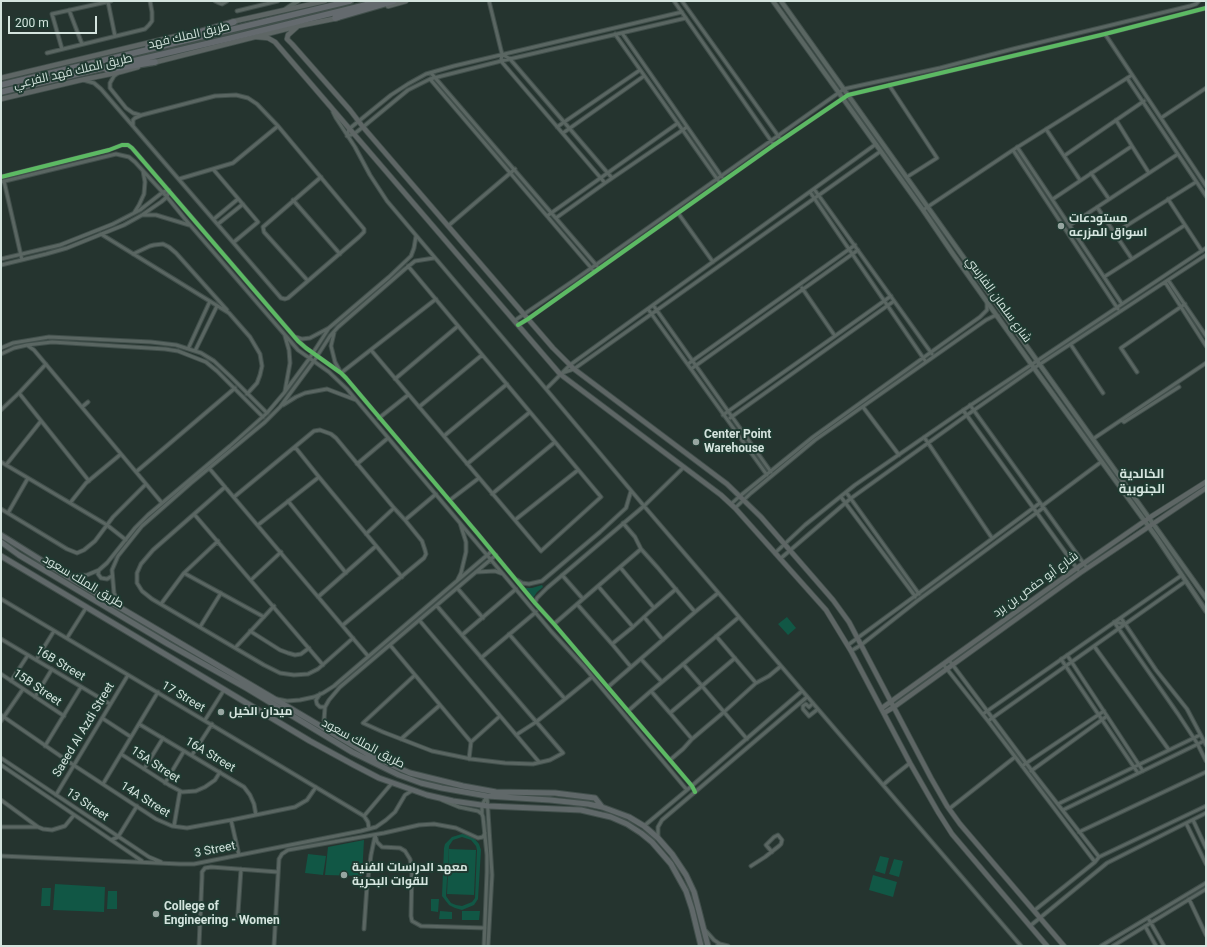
<!DOCTYPE html>
<meta charset="utf-8">
<style>
body{margin:0}
#map{position:relative;width:1207px;height:947px;overflow:hidden;background:#25342f;font-family:Roboto,sans-serif}
canvas{display:block}
.frame{position:absolute;inset:0;border:2px solid #d4e4de;pointer-events:none}
.scale{position:absolute;left:8px;top:16px;width:89px;height:18px;box-sizing:border-box;border:2px solid #d4e4de;border-top:0;padding-left:5px;font-size:12px;line-height:14px;white-space:nowrap;color:#d4e4de;-webkit-text-stroke:3px #1f3a31;paint-order:stroke}
</style>
<div id="map">
<canvas width="1207" height="947"></canvas>
<div class="frame"></div>
<div class="scale">200 m</div>
</div>
<script>
const ctx = document.querySelector('canvas').getContext('2d');
ctx.lineJoin = 'round';
function fillPath(path, color) { ctx.fillStyle = color; ctx.fill(path, 'evenodd'); }
const toPath = rows => new Path2D(rows.map(r => 'M' + r).join(''));
function stroke(path, color, width, dash) { ctx.strokeStyle = color; ctx.lineWidth = width; ctx.lineCap = dash ? 'butt' : 'round'; ctx.setLineDash(dash || []); ctx.stroke(path); }
function drawText(font, color, halo, rows, align = 'center') {
  ctx.font = font + ' Roboto,Cairo,sans-serif'; ctx.lineWidth = 4; ctx.setLineDash([]); ctx.textBaseline = 'middle'; ctx.strokeStyle = halo; ctx.fillStyle = color; for (const [text, x, y, turn = 0] of rows) {
    ctx.save(); ctx.translate(x, y); ctx.rotate((+turn || 0) * Math.PI / 180); ctx.textAlign = isNaN(turn) ? turn : align; if (halo) ctx.strokeText(text, 0, 0); ctx.fillText(text, 0, 0); ctx.restore();
  }
}
const green = toPath([
 [542,585,543,587,537,592,533,598,525,588,532,588],
 [787,617,796,628,788,635,778,624],
 [462,834,468,835,473,837,479,844,481,850,478,899,474,905,462,910,455,908,449,905,442,896,444,848,445,844,452,837],
 [462,837,471,840,476,846,477,850,475,898,472,902,462,906,456,905,451,903,446,896,449,846,453,840],
 [364,840,362,876,325,875,328,847],
 [449,849,476,850,474,895,447,894],
 [308,854,326,856,323,875,305,873],
 [880,856,889,858,885,874,875,871],
 [894,859,903,861,899,877,889,874],
 [873,875,897,882,893,897,869,890],
 [55,884,105,887,104,912,53,910],
 [42,888,51,888,50,906,41,906],
 [108,891,117,891,117,909,107,909],
 [431,899,439,899,438,912,431,911],
 [440,911,452,912,452,919,439,919],
 [462,911,480,911,479,920,462,920]
]);
const minor = toPath([
 [215,1,219,3,222,4,227,1],
 [489,1,502,54,501,61,605,183,687,127],
 [674,1,774,145],
 [682,1,779,137],
 [108,2,115,36],
 [69,10,82,44],
 [237,11,278,1],
 [682,12,454,66,426,74,408,84,391,95,349,129,347,136,354,134,363,127,408,90,430,79,501,61,686,18],
 [622,33,722,177],
 [615,34,720,183],
 [1105,34,1206,186],
 [62,49,52,14,111,1],
 [47,53,145,29,149,25,152,21,152,12,150,1],
 [502,54,510,59,612,178],
 [118,73,114,76,110,83,110,88,126,108,133,113,140,115],
 [431,73,597,266],
 [1127,78,1206,196],
 [430,79,593,270],
 [83,80,94,83,101,89,281,298,285,299,288,298,359,237,364,232,364,229,278,126],
 [889,85,937,158,907,177],
 [333,112,336,118,355,147,370,175,387,201,546,389,570,365,876,144],
 [1161,118,1206,88],
 [133,126,133,120,135,118,142,115,215,96,236,95,248,98,257,104,278,126,233,163,179,179],
 [557,127,640,70],
 [1046,129,1080,180],
 [563,133,644,76],
 [1132,146,1149,173],
 [1017,147,1122,304],
 [1013,150,1118,309],
 [1064,156,1144,101],
 [213,169,258,222,234,242],
 [1091,173,1109,199],
 [1,177,109,150,122,145,128,145,132,148,298,341,306,348,341,373,346,378,478,534,535,603,554,624,692,786,695,792],
 [4,181,22,260],
 [1,182,116,154,129,157,135,162,167,197,185,219,298,350,329,372,347,389,551,631,584,667,687,790],
 [814,189,932,354],
 [810,192,926,362],
 [1053,199,1132,146,1116,120],
 [1168,199,1202,251],
 [293,200,340,254],
 [1097,207,1132,259],
 [923,210,1013,150,1132,75],
 [134,213,139,205,144,194,145,182,143,171],
 [678,213,713,262],
 [142,215,156,215,189,225],
 [547,216,678,123],
 [556,218,605,183],
 [214,219,238,199],
 [218,224,243,204],
 [1070,225,1178,154],
 [448,226,515,169],
 [1115,233,1196,182],
 [101,234,229,313,250,337,260,354,262,366,260,375,257,383,247,394],
 [133,254,150,246,154,245,163,244,169,247,176,253,227,310],
 [1,259,60,245,113,224,140,210,163,192,169,190,167,197,161,202,142,215,124,225,67,248,46,254,1,265],
 [1104,277,1185,225],
 [1168,280,1206,336],
 [308,281,264,232,263,227,321,177],
 [1165,282,1206,346],
 [802,288,835,336],
 [653,305,771,472],
 [648,309,767,475],
 [514,321,573,281,844,89,940,68,1013,49,1190,6,1196,4,1199,1],
 [518,325,528,319,774,145,848,95,1105,34,1206,8],
 [334,333,331,346,335,362,341,373,436,299],
 [296,337,302,339,310,338,329,328],
 [27,345,34,350,162,503],
 [1071,345,1103,393],
 [1,348,13,343,49,337,151,342,176,345,201,353,214,361,231,377,267,413],
 [188,349,210,301],
 [371,350,541,551,601,497,408,266],
 [195,351,217,306],
 [1,354,14,348,27,345,52,342,165,349,178,351,206,362,217,371,263,417],
 [688,364,855,245],
 [691,369,858,250],
 [1137,372,1121,348,1185,304],
 [562,373,574,369,881,151],
 [395,379,458,326],
 [546,389,644,506,883,785,891,778,910,763],
 [285,391,290,363,289,350,285,336],
 [19,393,89,481],
 [283,405,296,397,305,393,327,389,356,400],
 [970,405,1087,568],
 [82,407,88,402],
 [419,407,482,355],
 [863,407,899,455],
 [1,410,19,393,46,364],
 [963,410,1078,570],
 [723,415,835,336,891,296],
 [379,418,408,395],
 [730,418,894,301],
 [1122,420,1124,422,1179,387],
 [444,436,507,384],
 [924,437,992,538],
 [1093,439,1206,363],
 [295,447,319,477,402,577],
 [1,462,107,525,126,540],
 [357,464,388,438],
 [467,464,530,412],
 [6,465,41,421],
 [209,468,368,656],
 [136,472,235,388],
 [225,487,153,550,141,564,137,573,137,583,142,591,152,599,264,665,280,673,294,675,308,674,318,669,353,638],
 [846,492,919,594],
 [492,494,555,442],
 [234,497,314,431,320,430,331,434,336,438,394,508,405,520,422,541,425,550,426,554,424,558,343,625],
 [841,497,915,596,1040,503],
 [450,500,479,478],
 [288,501,346,573],
 [70,503,86,483,121,454],
 [731,504,740,496,813,437,980,317,987,310,987,302],
 [1042,506,1101,462],
 [735,508,751,493,815,440,986,320,994,316,998,316],
 [1,509,67,549,77,553,84,550,95,541,113,517,146,484],
 [8,513,28,478],
 [194,514,323,665],
 [405,520,436,494],
 [515,520,578,470],
 [623,523,635,537,641,549],
 [258,525,319,477],
 [366,534,394,508],
 [775,553,805,525,855,485,962,411,1206,248],
 [780,559,850,499,967,415,1034,368,1206,255],
 [620,567,654,608,633,627],
 [99,570,98,574,101,578,107,579,112,576],
 [477,572,495,571,503,574],
 [184,573,264,617],
 [562,575,583,599],
 [68,576,87,575,99,570,107,563,135,528,148,515,230,446,267,413,284,393,309,359,329,328,389,277,411,256,414,248,416,236],
 [251,580,281,552],
 [517,580,522,583,529,584,542,581,600,532,626,508,631,491],
 [457,581,461,573,466,552,466,542,460,523],
 [598,586,633,627,612,644,631,667],
 [458,589,483,618],
 [318,597,376,546],
 [1,599,364,816,368,822,369,829],
 [535,603,537,598,547,588,644,506,684,467],
 [119,604,114,593,112,570,118,556,142,526,191,483,265,422,280,407,314,361,330,336,338,327,405,269,415,261,434,258],
 [161,604,184,573,218,541],
 [577,604,612,644],
 [654,608,676,589],
 [695,612,718,593],
 [644,617,663,640],
 [1121,618,1156,670,1187,709,1206,745],
 [420,621,539,762],
 [1114,622,1178,714,1197,743,1206,761],
 [1114,622,1125,624],
 [554,624,641,549,658,568,695,612,608,687],
 [200,627,221,593],
 [250,631,280,650,288,653,295,655,301,654,309,648],
 [509,634,565,699],
 [462,635,516,589],
 [716,636,756,683,724,712,747,739],
 [67,638,86,608],
 [1,639,110,704],
 [390,645,471,742,469,759],
 [848,645,915,596,915,597],
 [1094,646,1169,750],
 [235,648,274,606],
 [851,651,861,645,917,601,1043,508],
 [1067,655,1143,771],
 [481,658,536,612],
 [641,659,662,682,739,617],
 [1061,659,1138,773],
 [36,660,54,631],
 [949,660,1035,775,1099,857],
 [943,664,988,721,1186,581],
 [1,674,64,716],
 [415,675,363,723,383,732,432,751,471,759,505,763,533,764,550,760,563,753,437,606],
 [11,681,28,655],
 [662,682,651,691,670,713,702,686,683,664],
 [756,683,769,676,781,666],
 [320,694,316,700,317,704,320,707,325,707],
 [35,697,52,669],
 [277,699,287,701,300,700,314,697,323,693,334,686,492,551],
 [813,703,809,707,806,704,803,706,803,709,809,716,818,709],
 [628,711,651,691],
 [670,713,692,739,724,712,702,686,735,658],
 [983,714,1182,575],
 [1,715,72,764,156,819,172,826,187,828,231,820,295,807,307,800,316,787],
 [102,718,131,737],
 [205,720,224,690],
 [1,721,23,689],
 [988,721,1095,862,1035,910],
 [139,724,244,787,250,795,254,804,256,815],
 [329,730,324,720,325,707,329,700,340,687,496,555],
 [516,735,536,722,565,699,592,677],
 [401,739,440,705],
 [471,742,500,716],
 [45,746,81,687],
 [121,754,169,785,182,792,196,791,205,787,215,780,220,772],
 [192,755,212,724],
 [1,758,140,851,149,857,161,862],
 [670,760,683,749,692,739],
 [1,765,142,861],
 [1022,766,1104,711],
 [144,769,163,738],
 [1031,771,1107,716],
 [165,783,184,751],
 [103,784,158,692],
 [883,785,1021,946],
 [56,795,128,675],
 [1,800,38,827,43,829,52,830,65,826,74,815],
 [442,800,459,807,478,811,482,814],
 [1058,804,1200,735],
 [949,809,1015,757],
 [1063,810,1204,741],
 [364,816,392,783],
 [231,820,239,855],
 [1193,820,1206,848],
 [1186,823,1206,864],
 [174,826,180,791],
 [644,826,687,790,802,691],
 [1,827,37,827],
 [1079,832,1206,772],
 [375,835,377,842,382,847,400,848,405,851,410,859,412,869,411,916,412,921,421,926,485,928],
 [658,838,658,827,662,820,807,697],
 [111,840,118,837,137,806],
 [1,856,180,864,194,864,361,831,376,827,386,820,395,812,405,795,413,790],
 [1095,862,1099,857,1206,806],
 [751,866,765,857,779,846,781,844,782,840,778,835,774,837,766,845,772,852],
 [241,869,238,913,238,917,242,919,275,919],
 [1189,899,1206,935],
 [1148,918,1164,946],
 [1030,926,1107,863,1206,813],
 [1145,926,1156,946],
 [364,929,367,886,371,855,375,836],
 [705,930,714,940,720,944,717,946],
 [720,944,728,946],
 [199,946,202,877,202,872,205,868,211,867,278,872],
 [274,946,279,859,282,854,288,850,384,833,419,825,434,824,456,828,478,838,483,837,485,833],
 [484,946,487,872,487,855,483,817,482,814,482,805,487,796,492,875,488,946],
 [1101,946,1206,883],
 [1113,946,1206,889]
]);
const tertiary = toPath([
 [773,1,923,210,953,254,1034,368,1157,538,1206,611],
 [781,1,1206,598],
 [286,9,298,1]
]);
const secondary = toPath([
 [388,6,406,1],
 [231,22,325,1],
 [298,26,288,35,287,39,292,44,350,110,363,127,528,319,553,348,574,369,727,484,761,517,833,600,849,622,931,778,947,806,960,824,1064,946],
 [257,37,268,38,275,42,560,374,721,495,735,508,826,610,851,651,910,763,938,812,952,834,1047,946],
 [152,63,298,26,338,18],
 [1,78,185,34],
 [1,99,81,80,120,72,138,67],
 [882,708,1077,568,1149,518,1206,482],
 [884,713,894,707,1080,573,1206,488]
]);
const primary = toPath([
 [1,535,65,575,371,756,410,773,463,786,496,792,555,793,595,798,602,807],
 [1,542,19,555,168,644,248,689,352,752,399,775,421,783,442,788,487,796,550,800,588,804,602,807,629,817,644,826,658,838,672,854,686,875,694,892,699,911,708,946],
 [1,556,310,741,354,765,379,778,427,795,453,801,488,806,581,810,611,817,627,824,641,833,652,842,671,864,686,891,692,909,701,946]
]);
const motorway = toPath([
 [335,18,394,1],
 [148,47,234,22],
 [107,70,155,62],
 [1,85,350,1],
 [1,92,231,38,381,1]
]);
const cycleway = toPath([
 [1,177,109,150,122,145,128,145,132,148,298,341,306,348,341,373,346,378,478,534,535,603,554,624,692,786,695,792],
 [518,325,528,319,774,145,848,95,1105,34,1206,8]
]);
const markers = [
 [1061,226,4,"#97a6a1"],
 [696,442,4,"#97a6a1"],
 [221,712,4,"#97a6a1"],
 [344,875,4,"#97a6a1"],
 [156,914,4,"#97a6a1"]
];
const streetNames = [
 ["طريق الملك فهد",189,36,-13],
 ["طريق الملك فهد الفرعي",73,72,-13],
 ["شارع سلمان الفارسي",998,300,54],
 ["طريق الملك سعود",83,582,31],
 ["شارع أبو حفص بن برد",1036,585,-36],
 ["16B Street",60,664,31],
 ["15B Street",37,688,34],
 ["17 Street",183,697,31],
 ["Saeed Al Azdi Street",84,730,-59],
 ["طريق الملك سعود",363,744,28],
 ["16A Street",210,755,31],
 ["15A Street",155,765,33],
 ["14A Street",145,800,32],
 ["13 Street",87,805,34],
 ["3 Street",215,850,-11]
];
const poiNames = [
 ["مستودعات",1069,219],
 ["اسواق المزرعه",1069,233],
 ["Center Point",704,435],
 ["Warehouse",704,449],
 ["ميدان الخيل",229,712],
 ["معهد الدراسات الفنية",352,868],
 ["للقوات البحرية",352,882],
 ["College of",164,907],
 ["Engineering - Women",164,921]
];
const neighbourhoodNames = [
 ["الخالدية",1142,475],
 ["الجنوبية",1142,490]
];
fillPath(green, '#115745');
stroke(minor, '#414f4b', 5);
stroke(tertiary, '#414f4b', 6);
stroke(secondary, '#414f4b', 6);
stroke(primary, '#414f4b', 7);
stroke(motorway, '#414f4b', 8);
stroke(minor, '#5a6662', 3);
stroke(tertiary, '#5a6662', 4);
stroke(secondary, '#5e6665', 4.5);
stroke(primary, '#606869', 5);
stroke(motorway, '#646a6e', 5.5);
stroke(cycleway, '#5cba63', 4);
for (const [x, y, r, color] of markers) { const dot = new Path2D(); dot.arc(x, y, r, 0, 2 * Math.PI); ctx.fillStyle = color; ctx.fill(dot); stroke(dot, '#1f3a31', 1.5); }
drawText('12px', '#d4e4de', '#1f3a31', streetNames);
drawText('bold 12px', '#d4e4de', '#1f3a31', poiNames, 'left');
drawText('bold 13px', '#d4e4de', '#1f3a31', neighbourhoodNames);
</script>
